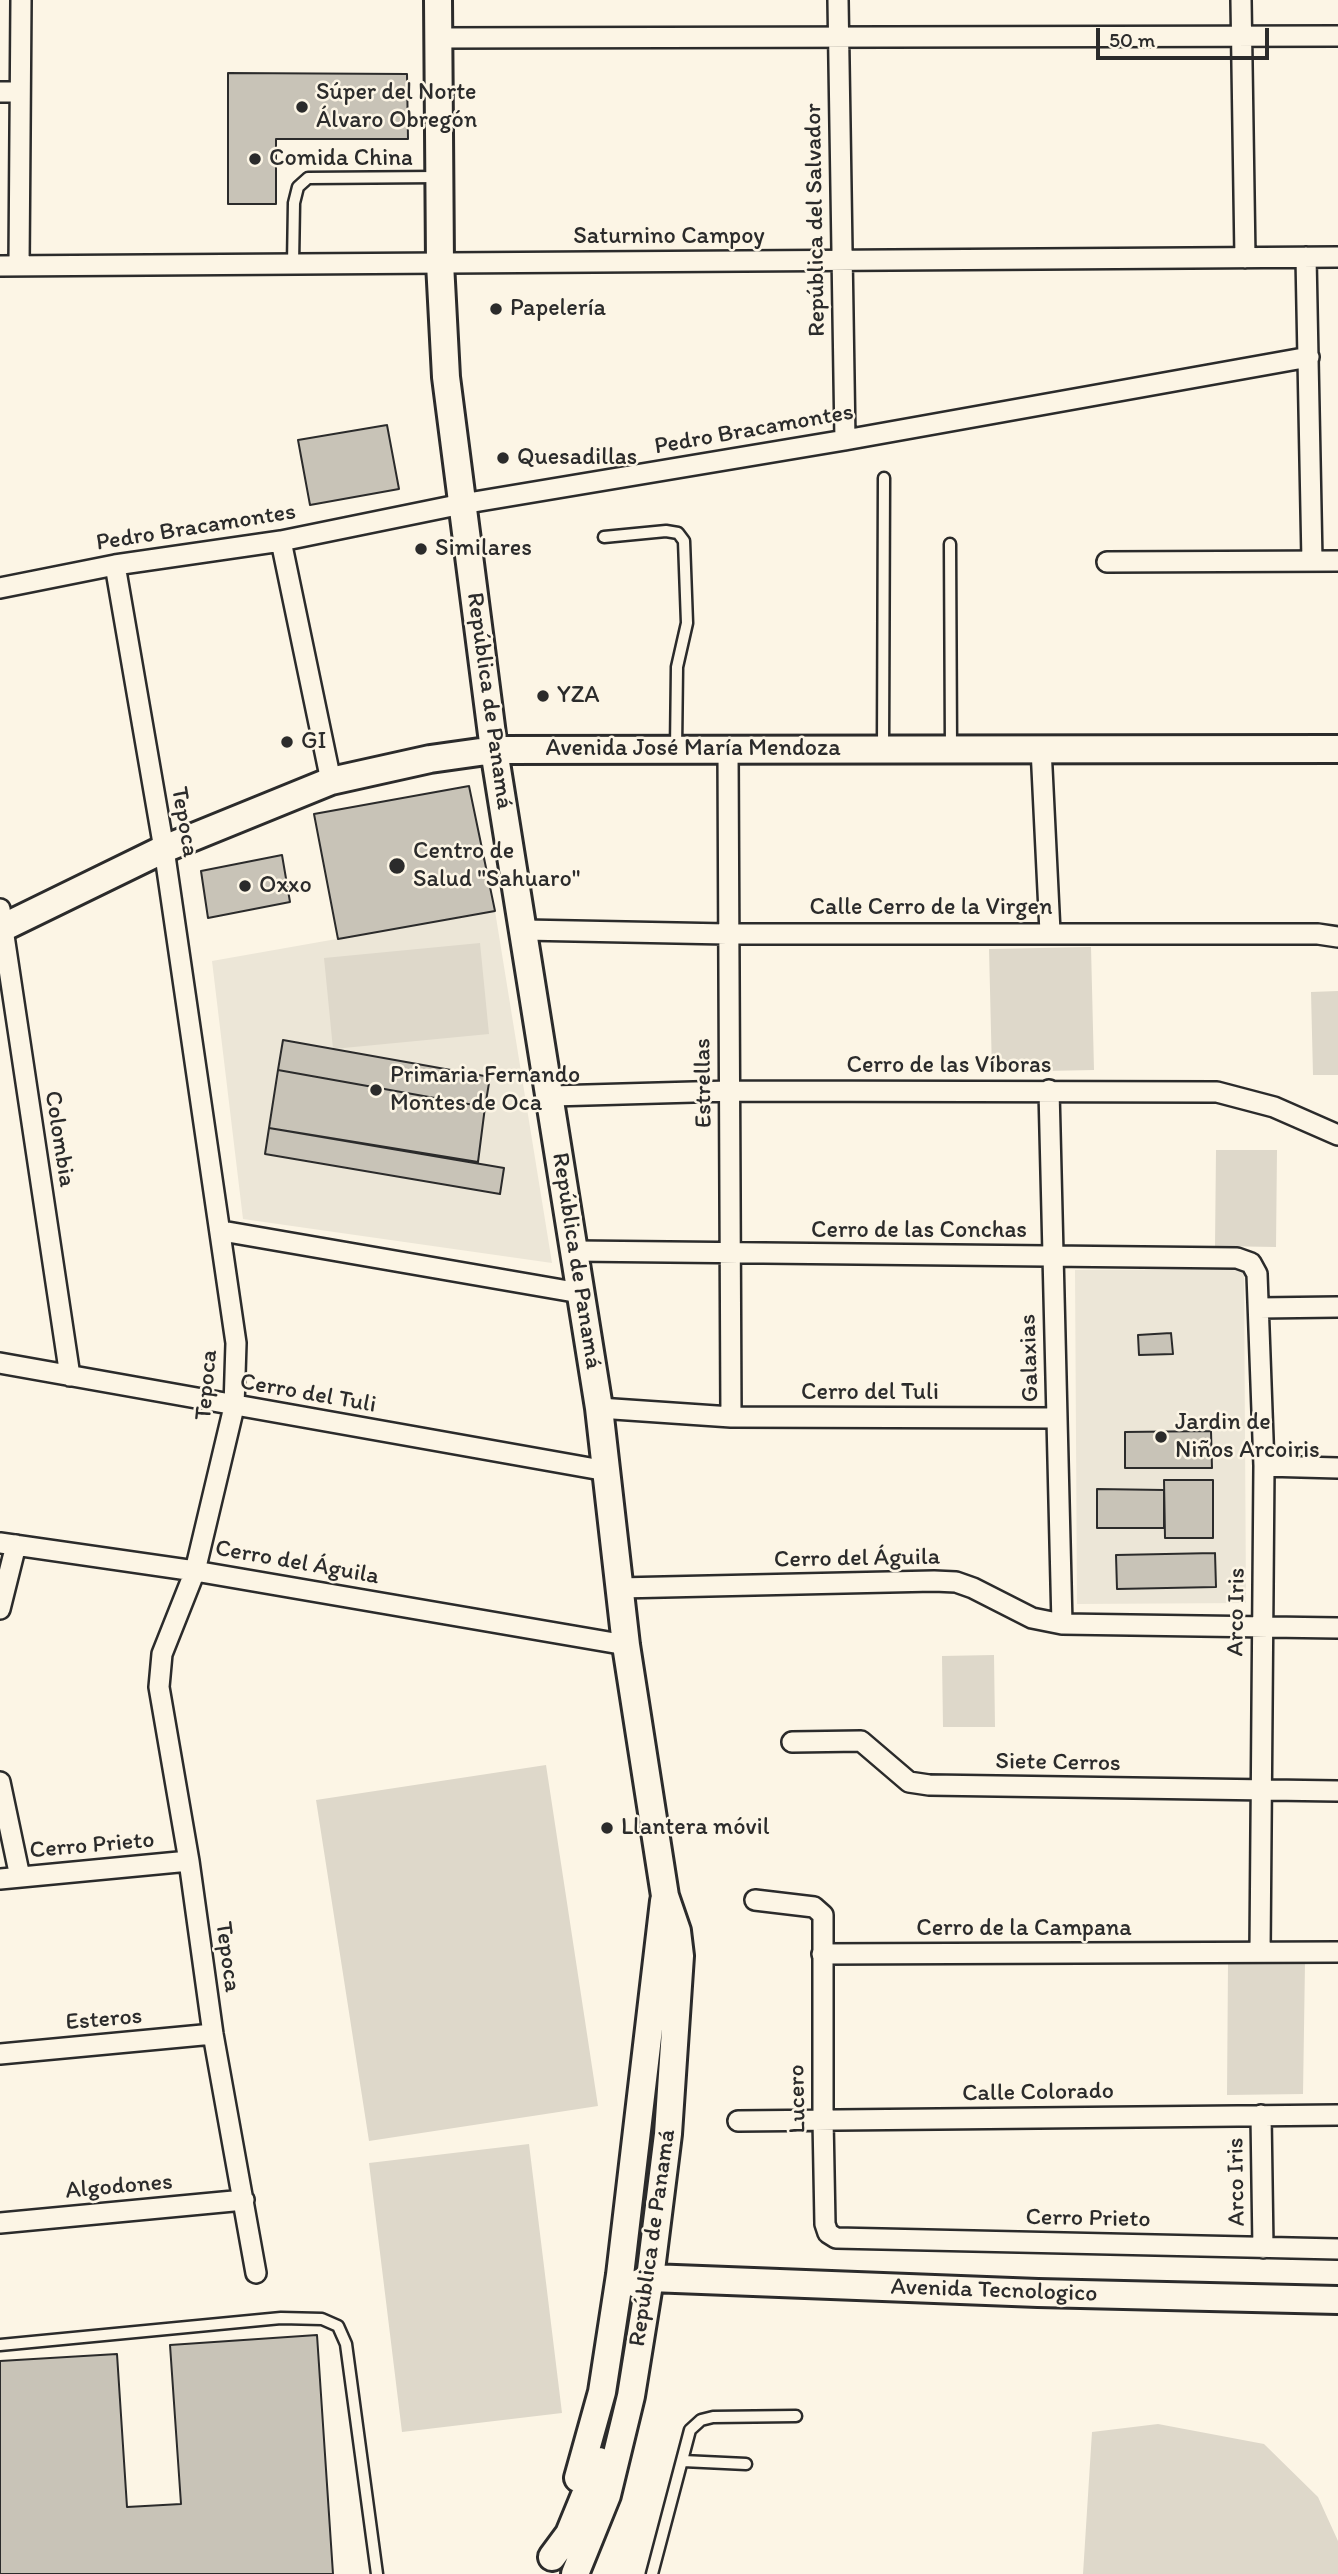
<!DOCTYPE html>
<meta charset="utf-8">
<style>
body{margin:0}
#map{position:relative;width:1338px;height:2574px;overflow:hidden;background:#fcf5e5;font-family:Itim,sans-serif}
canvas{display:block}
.scale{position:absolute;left:1096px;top:28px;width:173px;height:32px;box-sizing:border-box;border:4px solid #2b2b2b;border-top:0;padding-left:9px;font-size:21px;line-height:24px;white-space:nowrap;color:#2b2b2b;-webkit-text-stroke:5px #fcf5e5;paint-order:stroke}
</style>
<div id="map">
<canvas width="1338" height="2574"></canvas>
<div class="scale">50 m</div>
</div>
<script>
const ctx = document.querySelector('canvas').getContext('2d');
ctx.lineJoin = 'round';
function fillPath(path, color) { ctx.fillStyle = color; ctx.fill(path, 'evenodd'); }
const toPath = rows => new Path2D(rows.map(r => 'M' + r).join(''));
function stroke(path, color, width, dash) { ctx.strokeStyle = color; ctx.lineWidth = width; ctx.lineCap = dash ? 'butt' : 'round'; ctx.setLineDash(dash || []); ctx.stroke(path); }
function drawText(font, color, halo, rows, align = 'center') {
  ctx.font = font + ' Itim,sans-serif'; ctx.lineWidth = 5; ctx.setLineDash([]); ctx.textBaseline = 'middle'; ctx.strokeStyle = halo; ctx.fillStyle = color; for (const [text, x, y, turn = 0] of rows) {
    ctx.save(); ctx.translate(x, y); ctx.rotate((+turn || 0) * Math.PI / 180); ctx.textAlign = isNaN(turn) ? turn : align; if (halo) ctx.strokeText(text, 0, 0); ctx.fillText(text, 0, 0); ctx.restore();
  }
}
const built = toPath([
 [495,911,552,1263,243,1219,212,961],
 [1244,1269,1246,1603,1077,1604,1075,1270]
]);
const green = toPath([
 [480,943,489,1034,333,1049,324,958],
 [1091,947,1094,1070,992,1072,989,949],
 [1338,991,1338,1075,1313,1075,1311,992],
 [1216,1150,1277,1150,1276,1247,1215,1246],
 [994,1655,995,1727,943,1727,942,1656],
 [546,1765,598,2106,369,2141,316,1800],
 [1305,1963,1303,2094,1227,2095,1228,1964],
 [529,2144,562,2413,402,2432,369,2163],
 [1158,2424,1264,2444,1318,2497,1338,2541,1338,2574,1083,2574,1092,2432]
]);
const building = toPath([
 [228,73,407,74,408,139,276,139,276,204,228,204,228,73],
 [387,425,399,489,310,505,298,440,387,425],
 [469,786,495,911,338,939,314,814,469,786],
 [282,855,290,902,208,918,201,871,282,855],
 [283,1040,490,1077,485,1107,278,1070,283,1040],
 [278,1070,485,1107,478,1162,269,1128,278,1070],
 [269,1128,504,1168,500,1194,265,1154,269,1128],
 [1171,1333,1173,1354,1139,1355,1138,1335,1171,1333],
 [1211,1431,1212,1468,1125,1468,1125,1432,1211,1431],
 [1164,1480,1213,1480,1213,1538,1165,1538,1164,1480],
 [1097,1489,1164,1490,1164,1528,1097,1528,1097,1489],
 [1215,1553,1216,1587,1117,1589,1116,1555,1215,1553],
 [317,2335,333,2574,0,2574,0,2361,117,2354,127,2507,181,2504,170,2345,317,2335]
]);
const lane = toPath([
 [293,264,294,203,298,187,308,178,438,177],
 [604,537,666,531,678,533,684,541,687,623,677,667,676,749],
 [950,544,951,748],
 [883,748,884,478],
 [0,2345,281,2318,322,2319,338,2326,346,2344,377,2574],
 [683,2461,746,2464],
 [652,2574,690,2430,701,2420,713,2417,796,2416]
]);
const street = toPath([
 [838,0,845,440],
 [1241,0,1245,258],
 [438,38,1338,36],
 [0,92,19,92],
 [1306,257,1312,561],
 [0,266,1338,257],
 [19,266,21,0],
 [281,541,331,781],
 [1107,562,1338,561],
 [115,565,164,849,236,1343,234,1407,195,1571,162,1654,159,1687,189,1861,213,2034,256,2273],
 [0,588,115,565,281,541,462,504,845,440,1309,357],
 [1041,748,1050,932],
 [728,750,731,1417],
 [0,909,70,1376],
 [524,930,727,934,1318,934,1338,937],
 [1049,1090,1062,1624],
 [552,1096,729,1091,1217,1092,1274,1107,1338,1135],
 [222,1231,580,1293],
 [574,1251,1237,1258,1251,1263,1257,1274,1264,1466,1260,1952],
 [1259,1308,1338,1307],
 [0,1363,607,1471],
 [599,1408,731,1417,1056,1418],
 [1264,1466,1338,1468],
 [0,1543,195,1571,626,1645],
 [619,1588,934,1581,956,1582,973,1588,1032,1618,1062,1624,1338,1628],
 [0,1609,16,1545],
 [792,1742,861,1741,909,1782,929,1785,1338,1791],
 [0,1782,20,1877],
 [0,1879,189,1861],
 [755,1900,814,1907,823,1915,823,2119,825,2224,828,2233,836,2238,1338,2249],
 [822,1954,1338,1952],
 [0,2054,213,2034],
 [1261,2115,1263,2248],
 [738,2121,1338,2115],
 [0,2223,244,2200]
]);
const secondary = toPath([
 [438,0,440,263,446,377,494,750,599,1408,626,1645,665,1896,677,1931,680,1956,668,2134,650,2278,631,2396,607,2495,575,2574],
 [0,929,164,849,331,781,430,759,494,750,1338,749],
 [637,2284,650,2278,1038,2293,1338,2300],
 [578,2478,602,2392,620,2275,664,1901],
 [552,2557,569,2534,599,2461]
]);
const markers = [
 [302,107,7,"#2b2b2b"],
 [255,159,7,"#2b2b2b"],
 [496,309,7,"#2b2b2b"],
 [503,458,7,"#2b2b2b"],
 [421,549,7,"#2b2b2b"],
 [543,696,7,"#2b2b2b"],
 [287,742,7,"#2b2b2b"],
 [397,866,9,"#2b2b2b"],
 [245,886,7,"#2b2b2b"],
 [376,1090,7,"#2b2b2b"],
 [1161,1437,7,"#2b2b2b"],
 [607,1828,7,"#2b2b2b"]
];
const poiNames = [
 ["Súper del Norte",316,93],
 ["Álvaro Obregón",316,121],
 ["Comida China",269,159],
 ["Papelería",510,309],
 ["Quesadillas",517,458],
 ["Similares",435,549],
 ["YZA",557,696],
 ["GI",301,742],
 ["Centro de",413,852],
 ["Salud \"Sahuaro\"",413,880],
 ["Oxxo",259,886],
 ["Primaria Fernando",390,1076],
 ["Montes de Oca",390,1104],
 ["Jardin de",1175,1423],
 ["Niños Arcoiris",1175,1451],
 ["Llantera móvil",621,1828]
];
const streetNames = [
 ["República del Salvador",816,220,-91],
 ["Saturnino Campoy",669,237],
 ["Pedro Bracamontes",754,430,-10],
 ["Pedro Bracamontes",196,528,-9],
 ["República de Panamá",489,701,82],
 ["Avenida José María Mendoza",693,749],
 ["Tepoca",184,822,80],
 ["Calle Cerro de la Virgen",931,908],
 ["Cerro de las Víboras",949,1066],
 ["Estrellas",704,1083,-91],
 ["Colombia",59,1139,81],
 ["Cerro de las Conchas",919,1231],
 ["República de Panamá",576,1261,81],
 ["Galaxias",1030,1358,-92],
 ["Tepoca",207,1385,-85],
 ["Cerro del Tuli",870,1393],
 ["Cerro del Tuli",308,1394,10],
 ["Cerro del Águila",857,1559,-1],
 ["Cerro del Águila",297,1563,10],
 ["Arco Iris",1237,1612,-89],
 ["Siete Cerros",1058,1763,1],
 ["Cerro Prieto",92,1846,-5],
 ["Cerro de la Campana",1024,1929],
 ["Tepoca",227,1957,82],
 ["Esteros",104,2020,-5],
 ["Calle Colorado",1038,2093,-1],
 ["Lucero",798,2099,-91],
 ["Arco Iris",1237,2182,-91],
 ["Algodones",119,2187,-5],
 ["Cerro Prieto",1088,2219,1],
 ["República de Panamá",653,2238,-82],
 ["Avenida Tecnologico",994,2291,2]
];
fillPath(built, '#ece6d7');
fillPath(green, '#ded8ca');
fillPath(building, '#c8c3b7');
stroke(building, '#2b2b2b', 2);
stroke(lane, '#2b2b2b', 15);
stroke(street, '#2b2b2b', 24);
stroke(secondary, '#2b2b2b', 32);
stroke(lane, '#fcf5e5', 10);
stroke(street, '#fcf5e5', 19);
stroke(secondary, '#fcf5e5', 26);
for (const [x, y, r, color] of markers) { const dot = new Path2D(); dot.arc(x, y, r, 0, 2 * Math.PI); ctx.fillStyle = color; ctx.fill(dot); stroke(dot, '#fcf5e5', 2.5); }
drawText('24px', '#2b2b2b', '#fcf5e5', poiNames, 'left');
drawText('24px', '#2b2b2b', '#fcf5e5', streetNames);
</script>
